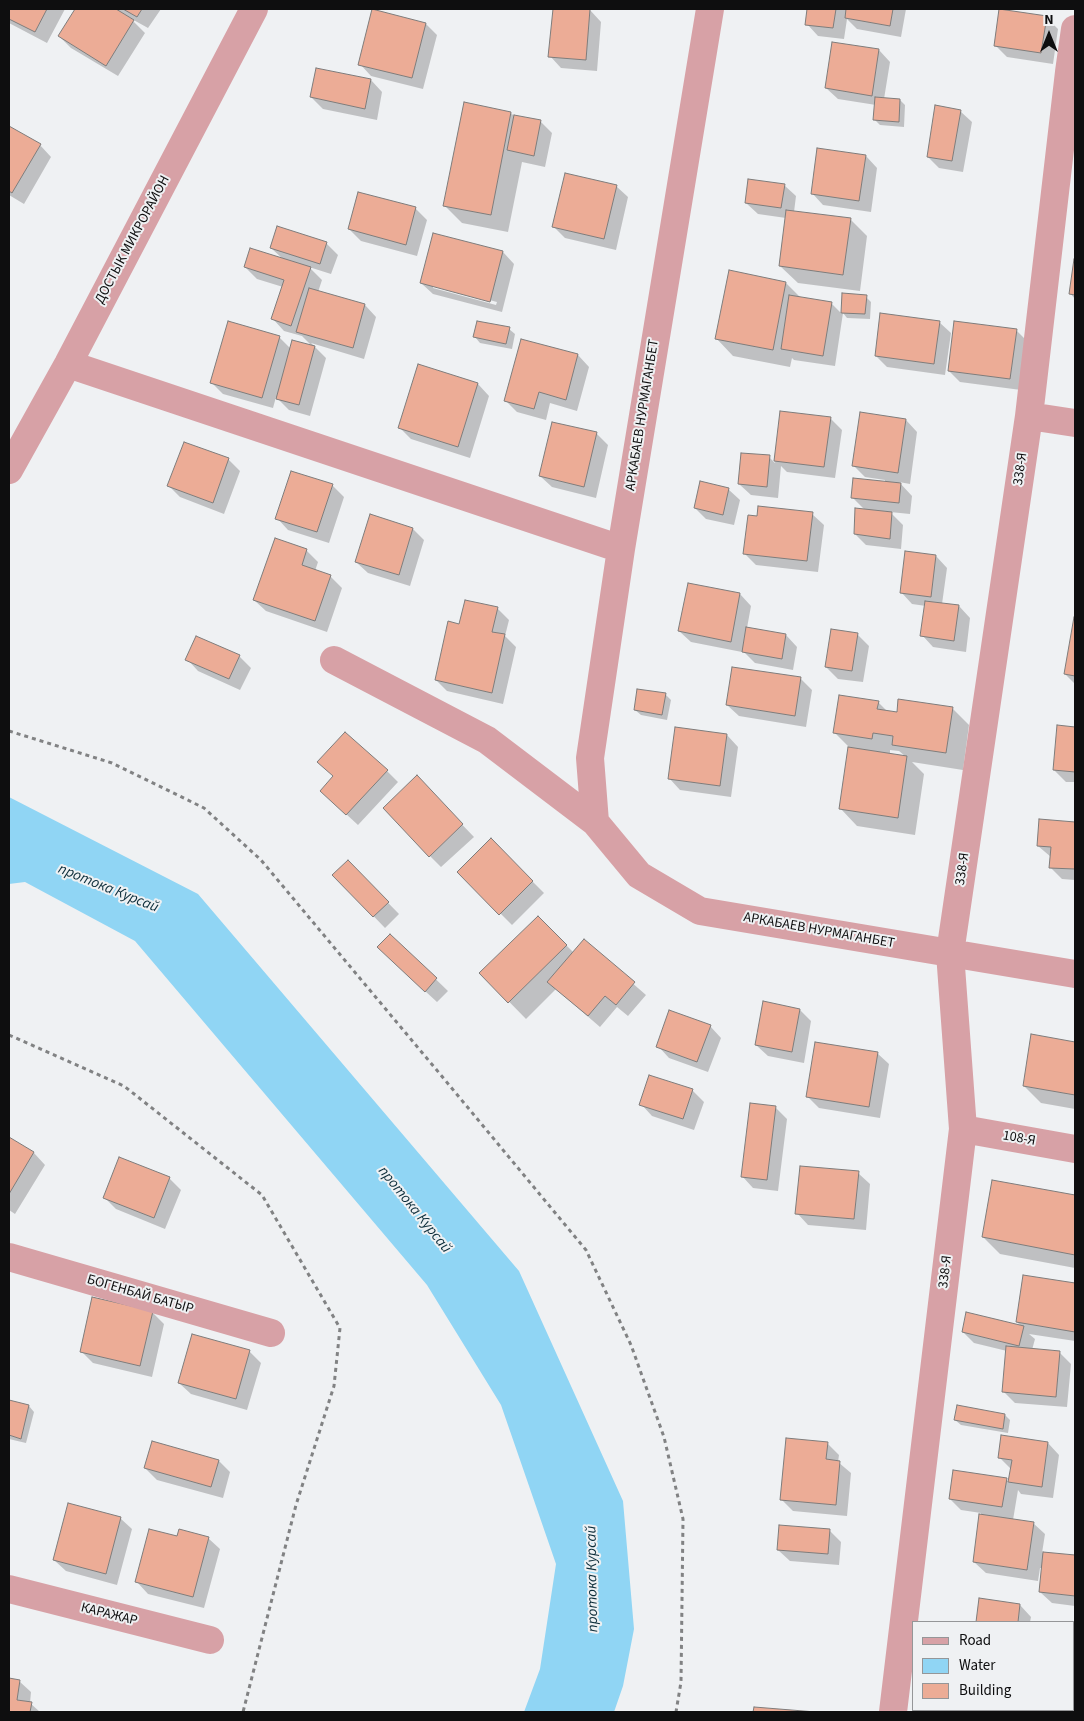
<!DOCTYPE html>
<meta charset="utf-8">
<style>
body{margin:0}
#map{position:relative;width:1084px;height:1721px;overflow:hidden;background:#eff1f3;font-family:"Source Sans 3",sans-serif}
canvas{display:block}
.frame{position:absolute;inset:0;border:10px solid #0e0e0f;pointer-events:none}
.legend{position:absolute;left:912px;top:1621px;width:162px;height:90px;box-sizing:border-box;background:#eff1f3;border:1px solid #959698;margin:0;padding:6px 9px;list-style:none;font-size:15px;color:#0e0e0f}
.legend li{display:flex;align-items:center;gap:10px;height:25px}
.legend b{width:25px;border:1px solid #959698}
.north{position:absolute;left:1024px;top:10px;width:50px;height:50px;-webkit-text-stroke:4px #eff1f3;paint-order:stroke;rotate:0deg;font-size:14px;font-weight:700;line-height:20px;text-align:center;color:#0e0e0f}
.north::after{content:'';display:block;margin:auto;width:18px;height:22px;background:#0e0e0f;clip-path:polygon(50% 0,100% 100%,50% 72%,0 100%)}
</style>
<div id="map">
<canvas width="1084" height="1721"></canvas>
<div class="frame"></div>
<ul class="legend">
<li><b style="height:6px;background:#d7a1a6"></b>Road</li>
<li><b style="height:14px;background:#90d5f4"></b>Water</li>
<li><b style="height:14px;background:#ecac96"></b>Building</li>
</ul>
<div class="north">N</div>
</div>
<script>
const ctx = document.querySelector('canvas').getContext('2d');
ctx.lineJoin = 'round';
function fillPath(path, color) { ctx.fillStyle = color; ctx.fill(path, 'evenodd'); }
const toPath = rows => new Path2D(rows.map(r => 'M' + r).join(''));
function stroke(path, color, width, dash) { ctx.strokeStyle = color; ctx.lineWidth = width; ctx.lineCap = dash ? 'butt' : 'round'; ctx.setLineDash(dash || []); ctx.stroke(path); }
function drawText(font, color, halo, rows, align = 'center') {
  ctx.font = font + ' "Source Sans 3",sans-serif'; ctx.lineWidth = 4; ctx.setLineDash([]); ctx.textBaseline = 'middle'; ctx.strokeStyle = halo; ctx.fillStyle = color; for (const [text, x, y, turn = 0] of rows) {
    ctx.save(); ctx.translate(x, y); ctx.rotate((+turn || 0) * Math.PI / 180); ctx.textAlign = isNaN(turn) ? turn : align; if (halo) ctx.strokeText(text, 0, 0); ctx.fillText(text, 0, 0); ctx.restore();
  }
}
const water = toPath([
 [9,797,198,894,519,1271,623,1501,634,1629,623,1686,614,1712,524,1712,540,1669,556,1564,501,1405,427,1285,135,941,25,882,9,884]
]);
const shadow = toPath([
 [9,9,65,9,47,43,9,23],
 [76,9,161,9,148,28,130,18,145,33,118,76,71,48,59,36],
 [554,9,590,10,601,22,597,71,561,68,550,56],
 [809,9,906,9,901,37,857,29,847,19,844,39,818,36,807,24],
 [1047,18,1058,29,1053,64,1007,57,995,45],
 [426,24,437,35,423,89,371,76,360,64],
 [879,50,890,62,884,99,900,100,905,105,904,127,880,125,875,120,876,105,838,99,826,88],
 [317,70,371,80,382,92,377,120,323,109,311,97],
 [960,111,972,122,963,172,939,168,928,157],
 [511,113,515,117,540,121,552,133,545,167,522,162,508,232,462,223,444,205],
 [9,128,40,145,51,157,24,204,9,195],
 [866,156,877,168,871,212,823,205,812,193],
 [784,185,796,196,794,212,850,219,867,236,860,291,798,283,780,266,786,218,758,214,746,203],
 [616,186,628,197,616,250,565,238,554,227],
 [415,208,427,220,417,256,361,241,349,229],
 [326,243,338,255,331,274,309,267,322,280,318,292,365,305,376,317,364,359,311,343,326,358,310,416,289,410,276,397,273,408,223,394,212,383,279,337,291,349,312,346,302,336,284,331,273,319,283,287,257,279,245,267,284,260,271,248],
 [503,252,514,264,502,312,433,294,421,283],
 [433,285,497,302,496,305,433,288],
 [1075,261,1075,299,1070,293],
 [786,283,801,298,831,303,842,314,843,294,866,297,871,302,870,319,847,318,843,313,835,366,794,360,792,358,790,367,733,356,716,338],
 [939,322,951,333,945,375,887,367,876,356],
 [509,329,515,334,512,349,480,343,475,337],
 [1016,330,1028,342,1021,390,960,382,949,371],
 [522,341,578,355,589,367,577,411,550,403,546,420,517,412,506,401],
 [419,366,478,384,489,396,470,458,411,439,399,427],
 [782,412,830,418,842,430,835,478,787,472,781,466,778,498,751,495,739,484,769,457,775,463],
 [906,420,917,432,910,484,899,482,912,496,910,514,890,512,903,525,901,549,866,545,855,534,866,511,852,497,885,483,885,480,865,477,854,466],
 [553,423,597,434,608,445,596,498,552,487,540,476],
 [228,459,240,471,224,514,180,497,169,486],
 [332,485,344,497,329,543,288,530,277,518],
 [728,489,740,500,734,525,706,519,695,508],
 [812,514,824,525,818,572,756,565,744,553,758,517],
 [413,529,424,540,410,586,368,573,356,562],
 [275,539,307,551,318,562,315,571,330,576,342,588,327,632,266,611,254,600],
 [936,556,947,568,942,604,959,606,970,618,966,652,933,647,922,635,926,606,912,604,901,592],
 [740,594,751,606,747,628,786,635,797,647,793,670,755,663,743,651,742,652,691,642,679,631],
 [497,608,509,620,505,636,516,647,503,704,447,691,436,680,460,626],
 [1075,618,1075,684,1065,674],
 [857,634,869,646,863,682,838,679,826,667],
 [239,656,251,668,240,690,198,671,187,659],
 [800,678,812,690,806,727,739,716,727,705],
 [665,694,671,700,667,720,641,715,635,710],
 [878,702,888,712,898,713,952,708,969,725,963,770,912,762,924,774,915,835,857,826,840,808,849,747,835,733],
 [890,750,899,751,905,756,890,754],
 [1059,726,1075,728,1075,782,1066,782,1054,770],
 [727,735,738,747,731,797,680,790,669,778],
 [319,762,387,771,398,782,358,825,333,802,334,777],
 [428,789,474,837,441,867,430,856],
 [1041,820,1075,824,1075,880,1062,879,1050,867,1051,857,1038,846],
 [491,840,544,893,512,925,459,872],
 [348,862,399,914,385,928,334,875],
 [538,917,574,953,584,941,646,995,628,1016,617,1007,600,1027,556,989,526,1019,481,973],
 [390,935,448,991,437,1002,390,959],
 [800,1010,811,1021,804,1063,768,1056,756,1045],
 [710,1026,721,1038,708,1072,669,1058,658,1046],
 [1032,1036,1075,1043,1075,1109,1041,1103,1024,1086],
 [877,1053,889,1064,880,1118,819,1108,808,1097],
 [692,1090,704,1102,694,1130,652,1116,641,1104],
 [775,1107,787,1119,778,1191,753,1188,742,1176],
 [9,1138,34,1153,45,1165,15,1214,9,1210],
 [858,1173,870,1184,866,1230,808,1225,797,1213],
 [169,1178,181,1190,165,1229,116,1209,105,1198],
 [993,1181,1075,1196,1075,1268,1000,1254,983,1237],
 [1024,1277,1075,1285,1075,1341,1029,1334,1035,1339,1032,1350,1060,1353,1071,1364,1067,1407,1015,1403,1003,1391,1007,1351,974,1343,963,1332,1022,1327,1017,1322],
 [152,1312,164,1324,152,1377,93,1363,81,1351],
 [249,1351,261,1363,247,1410,191,1394,179,1383],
 [9,1401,29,1406,34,1412,26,1443,9,1439],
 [1005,1415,1010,1420,1008,1433,961,1425,955,1420],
 [827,1443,839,1455,838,1462,851,1473,847,1516,793,1511,781,1499],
 [1048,1443,1059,1455,1053,1498,1021,1494,1018,1490,1013,1520,1033,1523,1045,1534,1042,1553,1075,1556,1075,1606,1052,1603,1040,1592,1042,1568,1040,1568,1038,1581,986,1573,974,1562,981,1513,961,1510,950,1499,1006,1479,1009,1483,1011,1469,999,1457],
 [219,1461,230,1472,223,1498,157,1480,145,1468],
 [120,1518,132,1529,117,1585,66,1571,54,1560],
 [829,1530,841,1542,839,1565,790,1561,778,1550],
 [178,1538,208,1538,220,1549,204,1608,148,1594,137,1582],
 [981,1600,1020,1605,1031,1617,1030,1622,977,1622],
 [1073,1673,1075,1673,1075,1712,1067,1712,1065,1710,1073,1710],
 [9,1679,19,1681,31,1692,30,1703,40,1712,9,1712]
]);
const building = toPath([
 [9,9,47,9,35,32,9,19,9,9],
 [75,9,116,9,134,20,106,66,58,36,75,9],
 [123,9,142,9,137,17,123,9],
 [372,9,426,23,412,78,358,65,372,9],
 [553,9,590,9,586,60,548,57,553,9],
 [807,9,836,9,833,28,805,25,807,9],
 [846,9,893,9,890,26,845,18,846,9],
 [999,9,1047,16,1041,53,994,46,999,9],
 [832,42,879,49,872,96,825,88,832,42],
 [316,68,371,79,365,109,310,97,316,68],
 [875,97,900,99,899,122,873,120,875,97],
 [464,102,511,112,491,215,443,206,464,102],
 [935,105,961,110,952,161,927,157,935,105],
 [514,115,541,120,534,156,507,150,514,115],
 [9,126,41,144,12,193,9,191,9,126],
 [817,148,866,155,859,201,811,194,817,148],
 [565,173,617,185,604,239,552,227,565,173],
 [748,179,785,184,781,208,745,203,748,179],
 [358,192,416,207,406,245,348,229,358,192],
 [786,210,851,218,843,275,779,266,786,210],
 [277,226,327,242,320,264,270,248,277,226],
 [433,233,503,251,490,302,420,283,433,233],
 [250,248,311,267,291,326,271,319,284,280,244,267,250,248],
 [1074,259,1075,259,1075,295,1069,294,1074,259],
 [729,270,786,282,773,350,715,339,729,270],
 [309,288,365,304,353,348,296,332,309,288],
 [842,293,867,295,865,314,841,313,842,293],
 [789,295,832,302,823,356,781,349,789,295],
 [880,313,940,321,934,364,875,356,880,313],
 [228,321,280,336,262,398,210,383,228,321],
 [477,321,510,327,506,344,473,337,477,321],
 [954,321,1017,329,1010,379,948,371,954,321],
 [521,339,578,354,566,400,539,392,534,409,504,401,521,339],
 [292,340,315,346,299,405,276,399,292,340],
 [418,364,478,383,458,447,398,428,418,364],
 [780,411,831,417,824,467,774,461,780,411],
 [860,412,906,419,898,473,852,466,860,412],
 [552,422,597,432,584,487,539,476,552,422],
 [184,442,229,458,213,503,167,486,184,442],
 [741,453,770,455,767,487,738,484,741,453],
 [291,471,333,484,317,532,275,519,291,471],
 [853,478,901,483,899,503,851,498,853,478],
 [700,481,729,488,723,515,694,508,700,481],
 [758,506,813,512,807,561,743,554,748,515,757,516,758,506],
 [855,508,892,512,890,539,854,534,855,508],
 [370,514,413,528,399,575,355,562,370,514],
 [275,538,307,549,302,565,331,575,315,621,253,600,275,538],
 [905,551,936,555,931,597,900,593,905,551],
 [688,583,740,593,731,642,678,631,688,583],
 [465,600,498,607,492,632,505,634,492,693,435,680,448,621,459,624,465,600],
 [925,601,959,605,954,641,920,636,925,601],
 [1074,617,1075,617,1075,676,1064,674,1074,617],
 [746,627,786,634,782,659,742,652,746,627],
 [831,629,858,633,852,671,825,667,831,629],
 [196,636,240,655,229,679,185,660,196,636],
 [732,667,801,677,795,716,726,705,732,667],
 [637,689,666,693,662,715,634,710,637,689],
 [839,695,879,701,877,709,897,712,898,699,953,707,946,753,892,745,893,736,873,733,872,739,833,733,839,695],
 [1057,725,1075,727,1075,772,1053,770,1057,725],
 [675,727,727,734,720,786,668,779,675,727],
 [345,732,388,770,346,815,320,791,333,776,317,762,345,732],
 [848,747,907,756,898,818,839,809,848,747],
 [417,775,463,824,429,857,383,808,417,775],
 [1039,819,1075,822,1075,869,1049,868,1051,847,1037,846,1039,819],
 [491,838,533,881,499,915,457,872,491,838],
 [348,860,389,902,373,917,332,875,348,860],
 [538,916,567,945,508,1003,479,973,538,916],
 [390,934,437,978,425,992,377,947,390,934],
 [584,939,635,982,616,1005,605,996,588,1016,547,982,584,939],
 [763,1001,800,1009,792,1052,755,1045,763,1001],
 [669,1010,711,1025,697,1062,656,1047,669,1010],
 [1031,1034,1075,1042,1075,1095,1023,1086,1031,1034],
 [815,1042,878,1052,869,1107,806,1097,815,1042],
 [649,1075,693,1089,683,1119,639,1105,649,1075],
 [750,1103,776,1106,767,1180,741,1177,750,1103],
 [9,1137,34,1152,9,1194,9,1137],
 [119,1157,170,1177,154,1218,103,1198,119,1157],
 [800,1166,859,1171,854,1219,795,1214,800,1166],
 [992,1180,1075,1195,1075,1255,982,1237,992,1180],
 [1023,1275,1075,1283,1075,1332,1016,1322,1023,1275],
 [92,1297,153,1311,140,1366,80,1352,92,1297],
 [966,1312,1024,1326,1019,1346,962,1332,966,1312],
 [192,1334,250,1350,236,1399,178,1383,192,1334],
 [1006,1346,1060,1351,1056,1397,1002,1392,1006,1346],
 [9,1400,29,1405,21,1439,9,1435,9,1400],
 [957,1405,1005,1414,1003,1429,954,1420,957,1405],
 [1001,1435,1048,1442,1042,1487,1008,1482,1012,1460,998,1458,1001,1435],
 [786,1438,828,1442,826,1459,840,1461,836,1505,780,1500,786,1438],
 [152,1441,219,1460,211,1487,144,1468,152,1441],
 [953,1470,1007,1478,1002,1507,949,1499,953,1470],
 [68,1503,121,1517,106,1574,53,1560,68,1503],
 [979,1514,1034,1522,1027,1570,973,1562,979,1514],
 [779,1525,830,1529,828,1554,777,1550,779,1525],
 [149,1529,177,1536,179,1529,209,1537,193,1597,135,1582,149,1529],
 [1043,1552,1075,1555,1075,1596,1039,1592,1043,1552],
 [979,1598,1020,1604,1018,1622,976,1622,979,1598],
 [1073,1671,1075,1672,1075,1708,1073,1708,1073,1671],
 [9,1678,20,1680,17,1700,32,1702,30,1712,9,1712,9,1678],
 [754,1707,816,1712,753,1712,754,1707]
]);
const path = toPath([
 [9,731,112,763,204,808,261,860,440,1074,586,1250,631,1345,664,1437,683,1519,681,1682,676,1712],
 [9,1035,124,1086,262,1195,340,1328,334,1386,296,1505,243,1712]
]);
const minor = toPath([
 [68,364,621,549],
 [1029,416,1075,423],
 [9,470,68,364,254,9],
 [334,660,487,740,595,822,639,875,700,911,1075,974],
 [595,822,590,758,621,549,710,9],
 [963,1129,1075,1149],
 [9,1257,271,1333],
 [9,1589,210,1640],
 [993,1710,1012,1712],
 [893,1712,963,1129,950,953,1029,416,1069,72,1075,29]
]);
const streetNames = [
 ["ДОСТЫК МИКРОРАЙОН",133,240,-62],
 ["АРКАБАЕВ НУРМАГАНБЕТ",643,415,-81],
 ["338-Я",1021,469,-82],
 ["338-Я",963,869,-82],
 ["АРКАБАЕВ НУРМАГАНБЕТ",819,931,10],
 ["108-Я",1019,1139,10],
 ["338-Я",946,1272,-83],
 ["БОГЕНБАЙ БАТЫР",140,1295,16],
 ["КАРАЖАР",109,1615,14]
];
const waterNames = [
 ["протока Курсай",108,889,22],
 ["протока Курсай",414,1210,51],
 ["протока Курсай",593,1579,-91]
];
fillPath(water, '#90d5f4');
fillPath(shadow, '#0003');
fillPath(building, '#ecac96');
stroke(building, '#7e7c7b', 1);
stroke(path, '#818283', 3, [4, 4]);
stroke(minor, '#d7a1a6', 28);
drawText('14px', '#0e0e0f', '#eff1f3', streetNames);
drawText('italic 15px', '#0c2d3a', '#eff1f3', waterNames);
</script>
